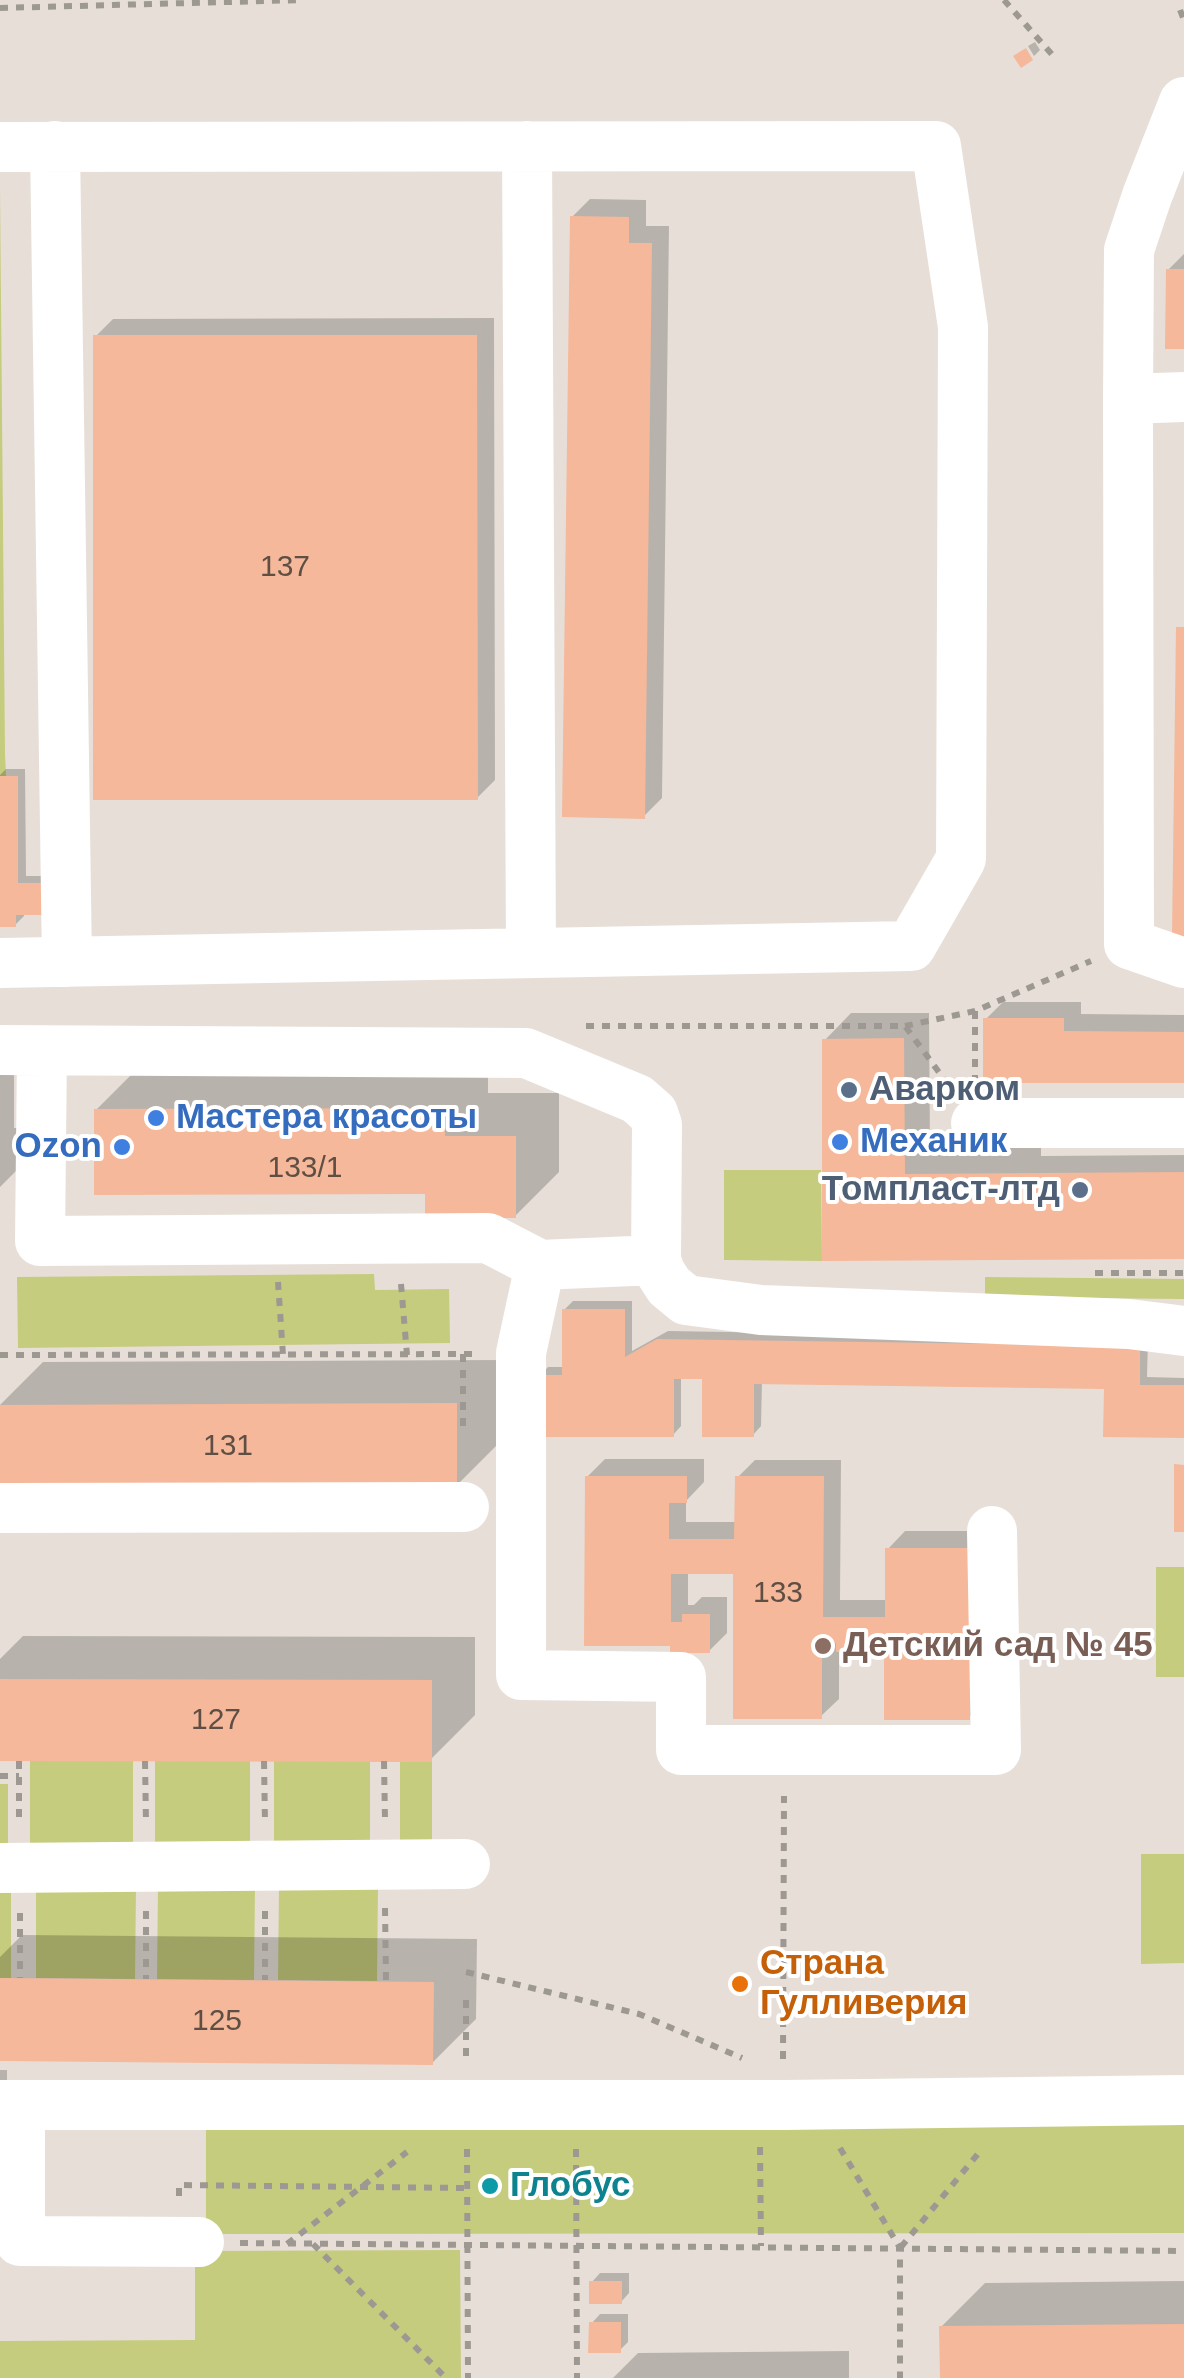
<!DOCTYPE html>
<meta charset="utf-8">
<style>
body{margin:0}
canvas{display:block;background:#e6ded7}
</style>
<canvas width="1184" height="2378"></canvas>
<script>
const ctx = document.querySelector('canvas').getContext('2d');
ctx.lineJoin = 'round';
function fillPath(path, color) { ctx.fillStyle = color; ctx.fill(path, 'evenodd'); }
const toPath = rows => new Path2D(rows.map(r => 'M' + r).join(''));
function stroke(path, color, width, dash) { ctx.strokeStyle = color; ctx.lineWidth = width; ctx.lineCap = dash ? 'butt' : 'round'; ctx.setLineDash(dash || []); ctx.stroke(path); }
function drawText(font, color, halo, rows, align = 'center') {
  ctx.font = font + ' Helvetica,sans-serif'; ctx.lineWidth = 8; ctx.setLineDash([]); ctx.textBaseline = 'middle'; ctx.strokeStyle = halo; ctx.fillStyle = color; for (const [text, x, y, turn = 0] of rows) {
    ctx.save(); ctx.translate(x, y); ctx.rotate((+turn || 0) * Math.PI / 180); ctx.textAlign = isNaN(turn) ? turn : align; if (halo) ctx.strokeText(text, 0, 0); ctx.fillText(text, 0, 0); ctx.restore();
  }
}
const green = toPath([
 [0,187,5,754,6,776,0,776],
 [724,1170,821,1170,822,1261,724,1260],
 [374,1274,375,1290,449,1289,450,1343,18,1348,17,1277],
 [985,1277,1184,1279,1184,1299,985,1297],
 [1156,1567,1184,1567,1184,1677,1156,1677],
 [30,1761,133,1761,133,1854,30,1854],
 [155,1761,250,1761,250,1854,155,1854],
 [274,1761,370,1761,370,1854,274,1854],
 [400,1762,432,1762,432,1854,400,1854],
 [0,1784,8,1784,8,1854,0,1854],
 [1141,1854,1184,1854,1184,1963,1141,1964],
 [158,1885,255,1886,254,1980,157,1979],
 [279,1885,378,1886,377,1981,278,1980],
 [36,1886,136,1887,135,1979,36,1978],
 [0,1887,11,1887,11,1978,0,1978],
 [1184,2114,1184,2233,206,2234,206,2122],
 [460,2250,461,2378,0,2378,0,2341,195,2340,195,2251]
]);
const shadow = toPath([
 [1035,42,1040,50,1034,56,1028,46],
 [590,199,646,200,646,226,669,226,662,798,644,816,572,217],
 [1184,254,1184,346,1168,270],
 [494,318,495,780,477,798,96,336,113,319],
 [6,769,25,769,26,876,61,876,24,912,24,916,15,925,0,925,0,775],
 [1003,1002,1081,1002,1081,1014,1184,1015,1184,1080,986,1019],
 [851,1013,929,1013,930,1148,1041,1148,1041,1156,1184,1155,1184,1256,825,1258,825,1040],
 [0,1053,14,1053,14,1128,28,1128,28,1159,0,1187],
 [488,1065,488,1093,559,1093,559,1172,515,1216,96,1110,140,1066],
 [573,1301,632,1301,632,1351,668,1331,1148,1339,1147,1377,1184,1378,1184,1435,1107,1387,762,1381,761,1426,753,1435,705,1377,681,1376,681,1426,673,1435,540,1376,548,1367,564,1367,564,1310],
 [500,1360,500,1442,456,1486,0,1488,0,1405,43,1362],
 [605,1459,704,1459,704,1482,686,1501,686,1522,737,1522,737,1478,755,1460,841,1460,840,1600,888,1600,888,1549,905,1531,987,1531,987,1699,969,1717,886,1639,880,1639,869,1650,839,1649,839,1699,821,1716,736,1571,688,1571,688,1605,694,1605,702,1597,727,1597,727,1633,709,1651,672,1644,587,1477],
 [23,1636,475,1637,475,1715,431,1759,0,1759,0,1659],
 [22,1935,477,1939,476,2019,432,2063,0,2059,0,1957],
 [0,2070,7,2070,7,2142,0,2211],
 [600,2273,629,2273,629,2293,621,2302,592,2282],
 [1184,2281,1184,2378,942,2378,941,2327,985,2283],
 [600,2314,628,2314,628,2342,620,2350,592,2323],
 [849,2351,849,2378,613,2378,638,2353]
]);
const building = toPath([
 [1026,48,1033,60,1021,68,1013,56],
 [570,216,629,217,629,243,652,243,645,819,562,817],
 [1166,269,1184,269,1184,349,1165,349],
 [93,335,477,335,478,800,93,800],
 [1176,627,1184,627,1184,937,1172,936],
 [0,776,18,776,18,883,54,883,54,915,16,915,16,927,0,927],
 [983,1018,1064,1018,1064,1031,1184,1032,1184,1083,983,1083],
 [904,1038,905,1174,1184,1172,1184,1259,822,1261,822,1039],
 [445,1108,445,1136,516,1136,516,1218,425,1218,425,1194,94,1195,94,1109],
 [562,1309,625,1309,625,1357,657,1339,1140,1346,1140,1385,1184,1385,1184,1438,1103,1437,1104,1389,754,1384,754,1437,702,1437,702,1379,674,1379,674,1437,537,1437,537,1375,562,1375],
 [457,1403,457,1489,0,1490,0,1405],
 [1174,1464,1184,1465,1184,1532,1174,1532],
 [585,1476,687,1476,687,1503,669,1503,669,1539,734,1539,735,1476,824,1476,823,1617,885,1617,885,1548,970,1548,970,1720,884,1720,884,1642,870,1641,870,1652,836,1652,836,1643,822,1643,822,1719,733,1719,733,1574,671,1574,671,1622,682,1622,682,1614,710,1614,710,1653,670,1653,670,1646,584,1646],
 [0,1679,432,1680,432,1762,0,1761],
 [0,1978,434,1982,433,2065,0,2061],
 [589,2281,622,2281,622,2304,589,2304],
 [589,2322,621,2322,621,2353,588,2353],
 [1184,2324,1184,2378,940,2378,939,2326]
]);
const path = toPath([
 [1004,0,1056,59],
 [0,8,303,0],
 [1180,10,1184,20],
 [975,1011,975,1080],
 [586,1026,905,1026,952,1090],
 [905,1026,975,1011,1091,961],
 [1095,1273,1184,1273],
 [278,1282,283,1355],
 [401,1284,407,1355],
 [463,1354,463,1430],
 [0,1355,479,1354],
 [19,1761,19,1825],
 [145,1761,146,1823],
 [264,1761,265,1824],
 [384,1761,385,1820],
 [0,1776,19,1776],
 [385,1908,386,1981],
 [146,1911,146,1979],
 [265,1911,265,1980],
 [20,1913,20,1978],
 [466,1972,639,2014,742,2058],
 [466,2000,466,2062],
 [783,2059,784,1796],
 [760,2147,761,2246],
 [840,2148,900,2248,900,2378],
 [467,2149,468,2378],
 [576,2149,577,2378],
 [179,2196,179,2185,467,2188],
 [240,2243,1184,2251],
 [287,2244,407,2152],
 [313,2244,446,2378],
 [901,2247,982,2149]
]);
const minor = toPath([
 [1184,102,1147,196,1129,250,1128,399,1129,944,1184,963],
 [55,146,67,962],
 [527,146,531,953],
 [0,147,936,146,963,327,961,859,911,946,0,963],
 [1128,399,1184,397],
 [0,1050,526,1053,637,1099,653,1113,657,1125,656,1260,660,1272,669,1286,686,1300,761,1310,1129,1324,1184,1331],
 [42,1051,40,1241,488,1238,540,1265,656,1260],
 [976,1123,1184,1123],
 [540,1265,521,1353,521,1675,681,1677,681,1750,996,1750,992,1531],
 [0,1508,464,1507],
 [0,1868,465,1864],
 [0,2105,784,2105,1184,2100],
 [20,2105,20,2241,199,2242]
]);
const markers = [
 [849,1090,10,"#5c6f8a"],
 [156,1118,10,"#3f7fe0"],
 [840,1142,10,"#3f7fe0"],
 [122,1147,10,"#3f7fe0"],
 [1080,1190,10,"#5c6f8a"],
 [823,1646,10,"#8d6e63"],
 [740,1984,10,"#e8710a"],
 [490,2186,10,"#0f9aa8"]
];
const numberNames = [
 ["137",285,568],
 ["133/1",305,1169],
 ["131",228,1447],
 ["133",778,1594],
 ["127",216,1721],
 ["125",217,2022]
];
const serviceNames = [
 ["Аварком",869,1090],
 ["Томпласт-лтд",1060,1190,"right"]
];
const shopNames = [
 ["Мастера красоты",176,1118],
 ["Механик",860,1142],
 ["Ozon",102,1147,"right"]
];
const educationNames = [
 ["Детский сад № 45",843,1646]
];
const foodNames = [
 ["Страна",760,1964],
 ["Гулливерия",760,2004]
];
const cultureNames = [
 ["Глобус",510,2186]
];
fillPath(green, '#c6cc7d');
fillPath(shadow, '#0003');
fillPath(building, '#f5b89a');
stroke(path, '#9e9893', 6, [8, 8]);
stroke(minor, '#fff', 50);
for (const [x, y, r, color] of markers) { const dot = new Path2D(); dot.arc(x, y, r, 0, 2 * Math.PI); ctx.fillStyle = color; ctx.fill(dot); stroke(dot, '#fff', 4); }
drawText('30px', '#5f4e44', null, numberNames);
drawText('bold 35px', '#4e5e75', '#fff', serviceNames, 'left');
drawText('bold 35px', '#366cbe', '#fff', shopNames, 'left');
drawText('bold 35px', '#785e54', '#fff', educationNames, 'left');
drawText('bold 35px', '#c56008', '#fff', foodNames, 'left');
drawText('bold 35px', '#0d838f', '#fff', cultureNames, 'left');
</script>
